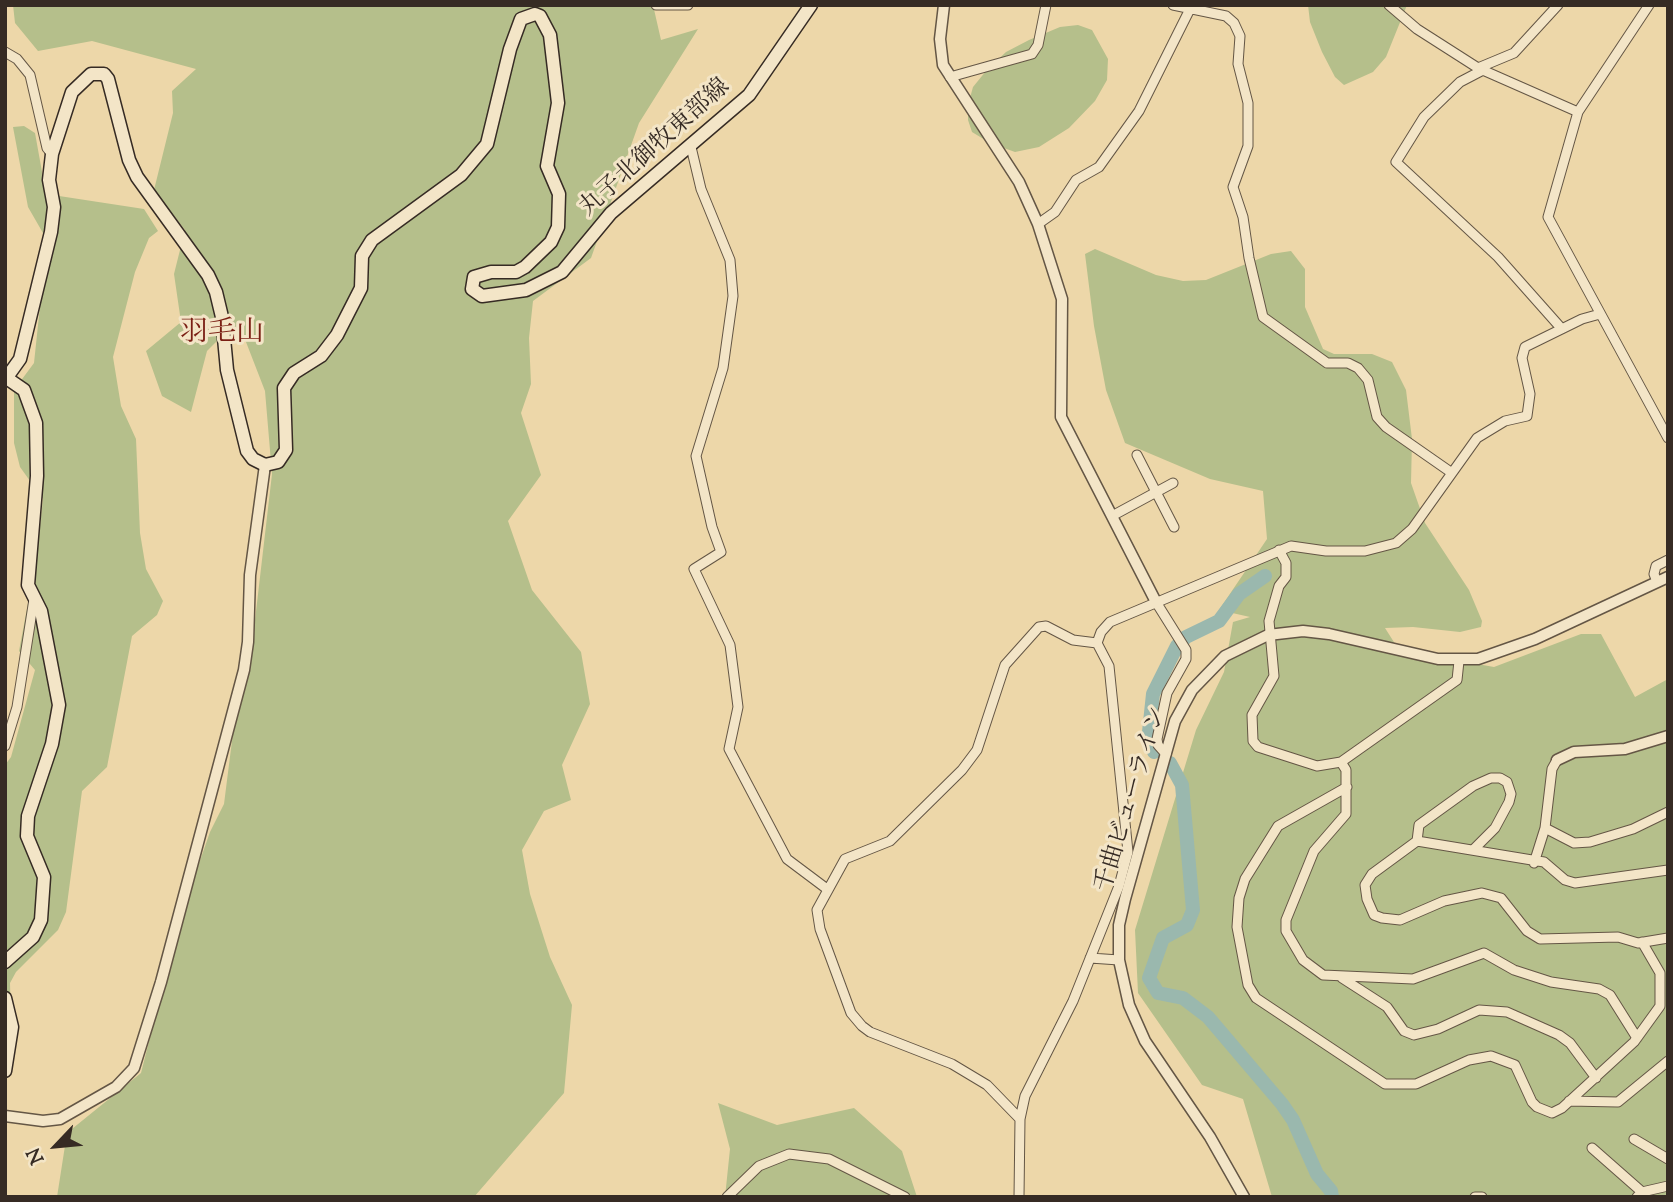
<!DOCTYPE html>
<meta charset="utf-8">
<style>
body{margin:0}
#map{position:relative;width:1673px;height:1202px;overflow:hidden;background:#edd7a9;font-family:"Sorts Mill Goudy",serif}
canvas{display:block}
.frame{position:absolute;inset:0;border:7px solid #362b24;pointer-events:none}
.north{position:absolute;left:21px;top:1111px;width:70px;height:70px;-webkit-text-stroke:5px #f3e5c7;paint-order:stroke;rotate:244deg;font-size:19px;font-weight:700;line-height:28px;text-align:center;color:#362b24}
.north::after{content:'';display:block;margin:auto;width:24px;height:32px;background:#362b24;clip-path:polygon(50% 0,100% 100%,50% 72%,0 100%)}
</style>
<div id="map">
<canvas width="1673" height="1202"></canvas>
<div class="frame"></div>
<div class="north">N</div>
</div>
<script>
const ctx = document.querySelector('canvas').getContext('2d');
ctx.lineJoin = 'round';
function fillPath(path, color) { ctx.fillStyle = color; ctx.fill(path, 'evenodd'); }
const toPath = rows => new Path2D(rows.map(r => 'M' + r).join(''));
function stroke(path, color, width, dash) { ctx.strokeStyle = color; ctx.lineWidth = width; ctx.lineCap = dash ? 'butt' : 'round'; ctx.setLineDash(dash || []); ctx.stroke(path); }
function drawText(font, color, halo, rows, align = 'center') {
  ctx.font = font + ' "Sorts Mill Goudy","Noto Serif JP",serif'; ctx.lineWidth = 6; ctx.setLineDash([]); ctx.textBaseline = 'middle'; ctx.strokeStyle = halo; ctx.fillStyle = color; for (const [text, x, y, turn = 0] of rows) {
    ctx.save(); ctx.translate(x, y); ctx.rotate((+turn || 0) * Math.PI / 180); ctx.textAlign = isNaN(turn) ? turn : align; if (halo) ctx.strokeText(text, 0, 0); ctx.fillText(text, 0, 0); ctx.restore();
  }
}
const green = toPath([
 [13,5,653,5,661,40,698,29,639,123,591,258,533,301,529,338,531,384,521,413,541,475,508,521,532,590,581,652,590,704,562,765,571,800,544,811,522,850,530,894,550,957,572,1005,564,1093,474,1197,57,1197,67,1133,141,1073,181,915,210,832,224,804,233,733,250,663,272,474,265,391,246,342,231,327,207,351,191,412,162,396,146,351,181,322,174,274,185,230,154,190,173,113,172,91,196,69,92,41,38,51,15,23],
 [1308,5,1407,5,1386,57,1373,72,1344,85,1335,77,1322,52,1310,22],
 [1078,25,1092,30,1108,59,1107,80,1095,101,1069,128,1039,147,1015,152,990,143,972,132,968,120,968,105,973,87,986,71,1006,52,1029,40,1060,27],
 [24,126,35,133,46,194,144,209,158,231,149,238,135,272,113,357,121,406,136,439,140,533,146,569,163,601,157,615,132,636,107,767,82,791,66,912,58,930,16,972,10,983,11,1021,5,1039,5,765,11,757,35,670,19,651,36,561,43,499,20,467,14,443,14,390,34,363,47,240,28,207,13,127],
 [1095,249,1156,275,1183,281,1206,280,1271,254,1291,251,1305,269,1305,307,1323,349,1334,354,1372,354,1392,362,1406,390,1412,439,1411,483,1425,523,1469,590,1482,621,1481,627,1460,632,1413,627,1385,628,1399,650,1494,667,1581,634,1601,634,1635,697,1668,679,1668,1197,1272,1197,1243,1099,1202,1085,1138,993,1135,930,1196,730,1224,672,1233,622,1250,617,1219,610,1267,539,1263,491,1210,479,1125,443,1106,390,1094,326,1085,254],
 [718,1103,777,1125,854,1108,902,1151,917,1197,725,1197,730,1149]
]);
const river = toPath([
 [1154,752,1149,732,1153,694,1177,646,1186,637,1219,621,1239,594,1265,576],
 [1170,763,1182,785,1193,910,1187,925,1163,938,1149,978,1158,993,1183,998,1208,1017,1282,1104,1293,1120,1317,1174,1331,1191,1332,1197]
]);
const minor = toPath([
 [656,5,688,5],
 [1173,5,1226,16,1234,23,1240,36,1238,64,1248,103,1248,146,1233,187,1243,217,1249,258,1263,317,1327,363,1348,363,1358,368,1368,380,1377,417,1386,427,1452,473],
 [1389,5,1417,29,1478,68,1578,112],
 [1649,5,1578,112,1548,217,1668,438],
 [5,52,17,59,30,75,47,148,52,154],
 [1478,68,1514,53,1558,5],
 [1483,70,1460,82,1424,117,1396,162,1498,257,1561,328],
 [950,77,1032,54,1038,45,1046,5],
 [691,147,701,189,730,260,733,296,723,368,696,456,712,527,721,552,694,569,730,645,738,707,729,749,787,859,827,889],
 [1038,224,1055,212,1076,180,1099,167,1139,111,1192,5],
 [1137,455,1174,527],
 [1112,516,1173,483],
 [1279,550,1286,563,1286,577,1279,586,1269,621,1274,676,1252,715,1253,741,1258,747,1317,766,1341,762,1457,680,1459,661],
 [1657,582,1654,574,1656,566,1668,560],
 [1156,602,1186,650,1186,659,1167,693,1157,739,1158,745,1166,754],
 [5,746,17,707,34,599],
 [1341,762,1346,770,1346,814,1314,851,1286,920,1286,931,1303,960,1323,975,1413,979,1484,953,1514,970,1551,982,1599,989,1610,995,1637,1038],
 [1347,787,1278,826,1245,879,1239,898,1237,927,1248,985,1256,998,1385,1084,1416,1084,1469,1060,1491,1056,1515,1065,1532,1102,1537,1107,1552,1113,1562,1108,1634,1042,1660,1006,1660,973,1642,942],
 [1545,828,1574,843,1590,842,1633,829,1668,812],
 [1417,841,1419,825,1473,786,1491,778,1500,778,1507,782,1511,794,1509,802,1495,828,1473,850],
 [1534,863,1545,828,1552,769,1557,760],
 [1668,870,1575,883,1565,880,1544,862,1417,841,1372,874,1365,885,1367,899,1374,915,1382,918,1400,920,1444,901,1482,893,1501,898,1527,931,1540,939,1618,937,1638,943,1668,938],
 [1090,958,1119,960],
 [1342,978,1387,1007,1404,1031,1414,1035,1438,1029,1479,1010,1507,1012,1559,1035,1570,1043,1596,1078],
 [1569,1101,1618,1102,1668,1061],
 [1020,1119,987,1085,952,1064,870,1032,862,1026,851,1013,820,929,817,910,845,859,890,841,962,770,977,750,1005,665,1039,627,1046,626,1073,640,1097,643],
 [1634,1139,1668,1159],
 [1592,1148,1642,1192],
 [727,1197,759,1166,789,1154,829,1159,905,1197],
 [1019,1197,1020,1119,1025,1096,1073,1001,1119,886,1128,852,1109,666,1097,643,1101,632,1110,622,1291,546,1326,551,1365,551,1396,543,1412,529,1477,438,1505,421,1527,416,1530,394,1522,358,1525,347,1582,319,1600,314],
 [1475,1197,1482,1197],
 [1637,1197,1642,1192,1668,1186]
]);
const tertiary = toPath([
 [944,5,940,39,943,65,1019,182,1038,224,1062,299,1061,417,1156,602],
 [1557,760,1574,752,1625,749,1668,736],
 [5,1116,43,1121,60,1119,116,1087,134,1068,161,982,244,670,248,642,250,575,265,465],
 [1244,1197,1210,1137,1145,1041,1129,1005,1119,960,1119,925,1125,899,1175,721,1192,690,1225,656,1268,635,1303,631,1329,634,1438,659,1478,659,1535,639,1668,577]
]);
const secondary = toPath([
 [5,380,20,359,51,232,54,207,49,180,52,154,72,92,91,74,104,74,108,79,129,160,137,177,208,275,216,292,222,317,227,370,247,451,253,459,265,465,278,462,286,450,284,388,294,373,321,356,337,335,361,288,362,256,372,240,461,175,487,144,510,49,521,19,535,14,540,16,550,35,558,103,547,166,559,194,558,227,551,242,525,267,516,272,491,272,474,277,472,289,482,296,526,290,562,272,611,213,749,95,811,5],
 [5,962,33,937,41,920,44,877,27,836,28,816,52,744,59,705,41,611,28,585,37,476,36,423,24,390,8,379],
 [5,998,12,1027,5,1071]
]);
const streetNames = [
 ["丸子北御牧東部線",656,149,-42],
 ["千曲ビューライン",1133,800,-73]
];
const quarterNames = [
 ["羽毛山",222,335]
];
fillPath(green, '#b5bf8b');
stroke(river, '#9ab8ae', 14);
stroke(minor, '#645645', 11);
stroke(tertiary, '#645645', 13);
stroke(secondary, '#362b24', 15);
stroke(minor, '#f3e5c7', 9);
stroke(tertiary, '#f3e5c7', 10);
stroke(secondary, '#f3e5c7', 12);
drawText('24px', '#362b24', '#f3e5c7', streetNames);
drawText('28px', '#7a1f14', '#f3e5c7', quarterNames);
</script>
